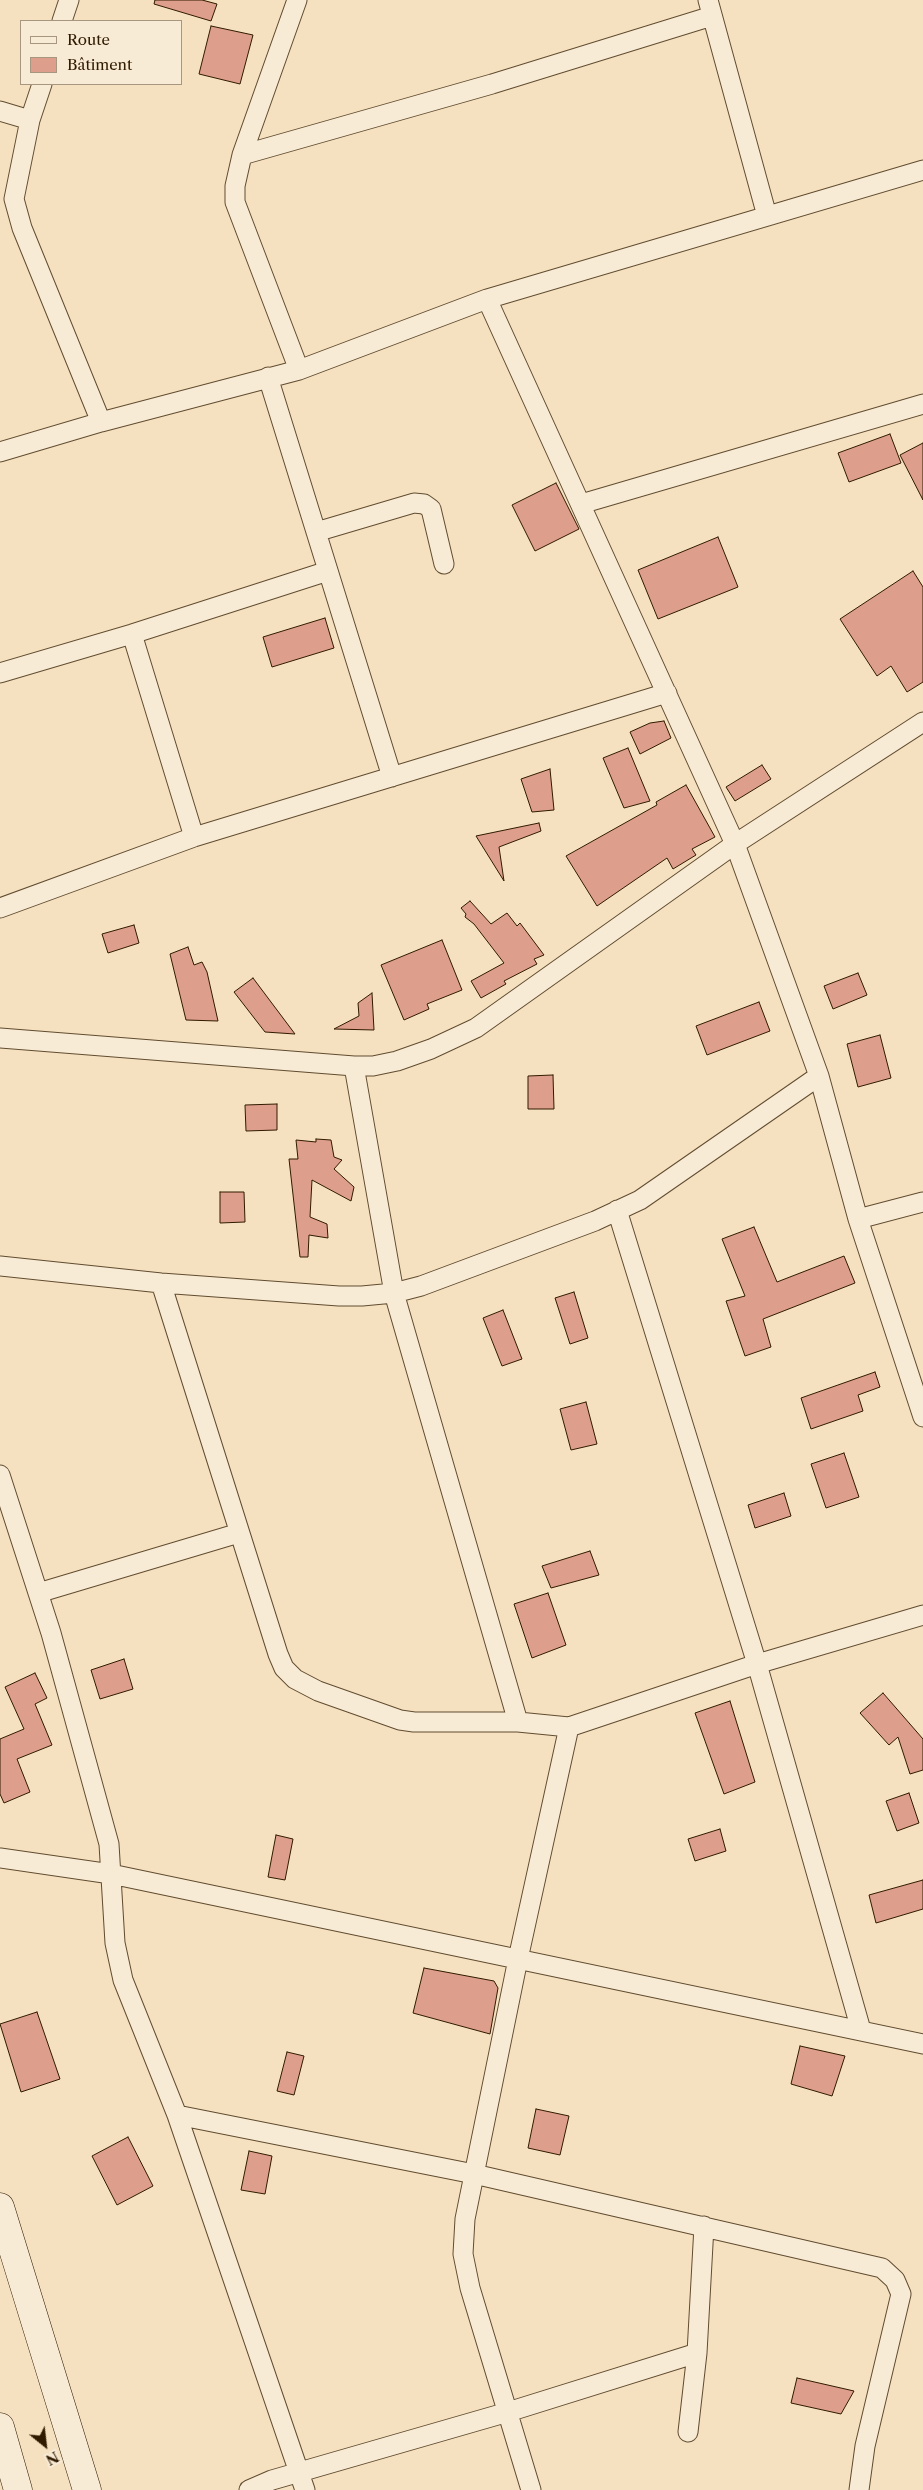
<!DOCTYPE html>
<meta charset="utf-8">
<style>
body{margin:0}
#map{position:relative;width:923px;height:2490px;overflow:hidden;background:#f5e0bf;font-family:"Libre Caslon Text",serif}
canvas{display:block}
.legend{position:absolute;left:20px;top:20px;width:162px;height:65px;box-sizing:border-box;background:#f8ebd5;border:1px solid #a89780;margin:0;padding:6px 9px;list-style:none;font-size:15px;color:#301a00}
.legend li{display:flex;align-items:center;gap:10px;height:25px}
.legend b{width:25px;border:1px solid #a89780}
.north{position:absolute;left:20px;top:2420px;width:50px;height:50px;-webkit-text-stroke:4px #f8ebd5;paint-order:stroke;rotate:151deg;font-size:14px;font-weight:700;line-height:20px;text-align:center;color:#301a00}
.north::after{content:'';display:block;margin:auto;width:18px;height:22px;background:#301a00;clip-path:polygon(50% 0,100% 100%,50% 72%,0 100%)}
</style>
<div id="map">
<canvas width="923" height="2490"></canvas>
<ul class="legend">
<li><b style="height:6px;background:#f8ebd5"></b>Route</li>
<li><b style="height:14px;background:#dd9e8c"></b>Bâtiment</li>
</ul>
<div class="north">N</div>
</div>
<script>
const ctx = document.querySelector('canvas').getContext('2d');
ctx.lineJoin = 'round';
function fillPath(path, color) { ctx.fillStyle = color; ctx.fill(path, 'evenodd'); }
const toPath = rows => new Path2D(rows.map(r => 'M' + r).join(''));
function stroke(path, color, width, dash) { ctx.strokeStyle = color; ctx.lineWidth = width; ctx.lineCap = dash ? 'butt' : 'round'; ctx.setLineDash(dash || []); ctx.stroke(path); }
const building = toPath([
 [155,0,202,0,217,4,211,21,154,4,155,0],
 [211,26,253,35,240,84,199,74,211,26],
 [890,434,901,463,849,482,838,453,890,434],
 [923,443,923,500,900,455,923,443],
 [556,483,579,529,535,551,512,505,556,483],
 [718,537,738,587,658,619,638,570,718,537],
 [913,571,923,587,923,682,907,692,891,666,877,676,840,619,913,571],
 [325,618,334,648,272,667,263,637,325,618],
 [664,721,671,738,640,754,630,732,650,723,664,721],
 [628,748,650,801,624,808,603,758,628,748],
 [762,765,771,779,735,801,726,787,762,765],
 [550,769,554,810,532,812,521,779,550,769],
 [686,785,715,837,692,849,696,855,673,869,667,858,597,906,566,856,657,805,656,802,686,785],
 [539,823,541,831,499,847,504,881,476,836,539,823],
 [470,901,491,924,507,913,517,926,520,923,544,955,534,959,537,964,504,981,506,984,481,998,471,981,504,963,474,924,465,917,466,914,461,908,470,901],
 [134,925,139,943,108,953,102,934,134,925],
 [442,940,462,990,427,1004,429,1009,404,1020,381,965,442,940],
 [188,947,194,965,202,962,207,972,218,1021,186,1020,170,954,188,947],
 [858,973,867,995,833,1009,824,986,858,973],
 [253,978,295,1034,265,1032,234,992,253,978],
 [372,993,374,1030,334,1029,359,1016,358,1003,372,993],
 [759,1002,770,1031,707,1055,696,1026,759,1002],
 [880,1035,891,1078,858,1087,847,1044,880,1035],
 [553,1075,554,1109,528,1109,528,1076,553,1075],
 [277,1104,277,1130,246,1131,245,1105,277,1104],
 [316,1139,331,1140,334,1157,342,1160,334,1169,354,1187,351,1201,312,1180,310,1217,327,1224,328,1238,309,1235,308,1257,300,1257,289,1159,298,1159,296,1140,316,1142,316,1139],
 [220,1192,244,1192,245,1222,220,1223,220,1192],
 [754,1227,777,1282,844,1256,855,1283,763,1319,771,1347,745,1356,726,1301,745,1296,722,1239,754,1227],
 [574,1292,588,1338,570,1344,555,1298,574,1292],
 [503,1310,522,1359,502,1366,483,1318,503,1310],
 [875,1372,880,1387,858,1395,863,1411,811,1429,801,1398,875,1372],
 [586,1402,597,1444,571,1450,560,1409,586,1402],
 [844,1453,859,1497,826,1508,811,1464,844,1453],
 [784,1493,791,1516,755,1528,748,1505,784,1493],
 [590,1551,599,1575,551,1588,542,1566,590,1551],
 [548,1593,566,1645,532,1658,514,1604,548,1593],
 [124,1659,133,1689,100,1699,91,1670,124,1659],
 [35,1673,47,1698,35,1704,52,1745,17,1759,30,1792,4,1803,0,1794,0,1739,24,1729,5,1687,35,1673],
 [883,1693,923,1739,923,1770,910,1774,898,1737,889,1745,860,1713,883,1693],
 [730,1701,755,1782,724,1794,695,1713,730,1701],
 [909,1793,919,1823,897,1831,886,1801,909,1793],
 [720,1829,726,1851,695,1861,688,1839,720,1829],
 [276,1835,293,1839,285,1880,268,1877,276,1835],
 [923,1880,923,1909,876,1923,869,1895,923,1880],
 [424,1968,494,1981,498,1988,490,2034,413,2013,424,1968],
 [37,2012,60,2079,21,2092,0,2024,37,2012],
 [800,2046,845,2056,832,2096,791,2084,800,2046],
 [287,2052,304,2056,294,2095,277,2091,287,2052],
 [536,2109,569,2116,560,2155,528,2148,536,2109],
 [128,2137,153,2186,117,2205,92,2156,128,2137],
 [249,2151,272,2156,265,2194,241,2190,249,2151],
 [797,2378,854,2391,841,2414,791,2403,797,2378]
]);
const minor = toPath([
 [297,0,242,155,235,186,235,202,299,370],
 [708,0,767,216],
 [62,21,69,0],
 [42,84,30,120,14,199,22,228,101,422],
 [0,111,30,120],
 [242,155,492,84,712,16],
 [487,299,735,844,819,1076,858,1219,923,1417],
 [268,377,392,777],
 [0,452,101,422,299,370,487,299,923,170],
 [581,504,923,404],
 [316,532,414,503,424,504,431,509,444,564],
 [132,634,194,837],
 [0,673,132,634,328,571],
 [0,908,194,837,667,693],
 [0,1038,354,1066,373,1066,397,1061,431,1049,476,1028,735,844,923,722],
 [354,1066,394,1293,518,1722],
 [617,1210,757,1664,861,2030],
 [858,1219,923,1202],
 [0,1266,161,1283,339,1296,362,1296,394,1293,421,1286,595,1221,640,1200,819,1076],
 [161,1283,278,1654,284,1668,295,1679,318,1691,400,1720,414,1722,518,1722,569,1727,757,1664,923,1615],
 [0,1475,51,1633,109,1844,115,1943,123,1980,177,2115,474,2174,882,2268,895,2280,901,2294,865,2446,859,2490],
 [38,1593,239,1533],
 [0,1858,111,1874,923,2044],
 [177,2115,305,2490],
 [688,2432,697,2353,704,2226],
 [249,2490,272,2480,508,2412,697,2353],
 [531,2490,470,2288,463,2254,465,2219,518,1959,569,1727]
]);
const secondary = toPath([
 [0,2207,87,2490],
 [0,2427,18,2490]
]);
fillPath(building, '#dd9e8c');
stroke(building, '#301a00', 1);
stroke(minor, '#614c30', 21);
stroke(secondary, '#301a00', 29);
stroke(minor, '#f8ebd5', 19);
stroke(secondary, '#f8ebd5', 28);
</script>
